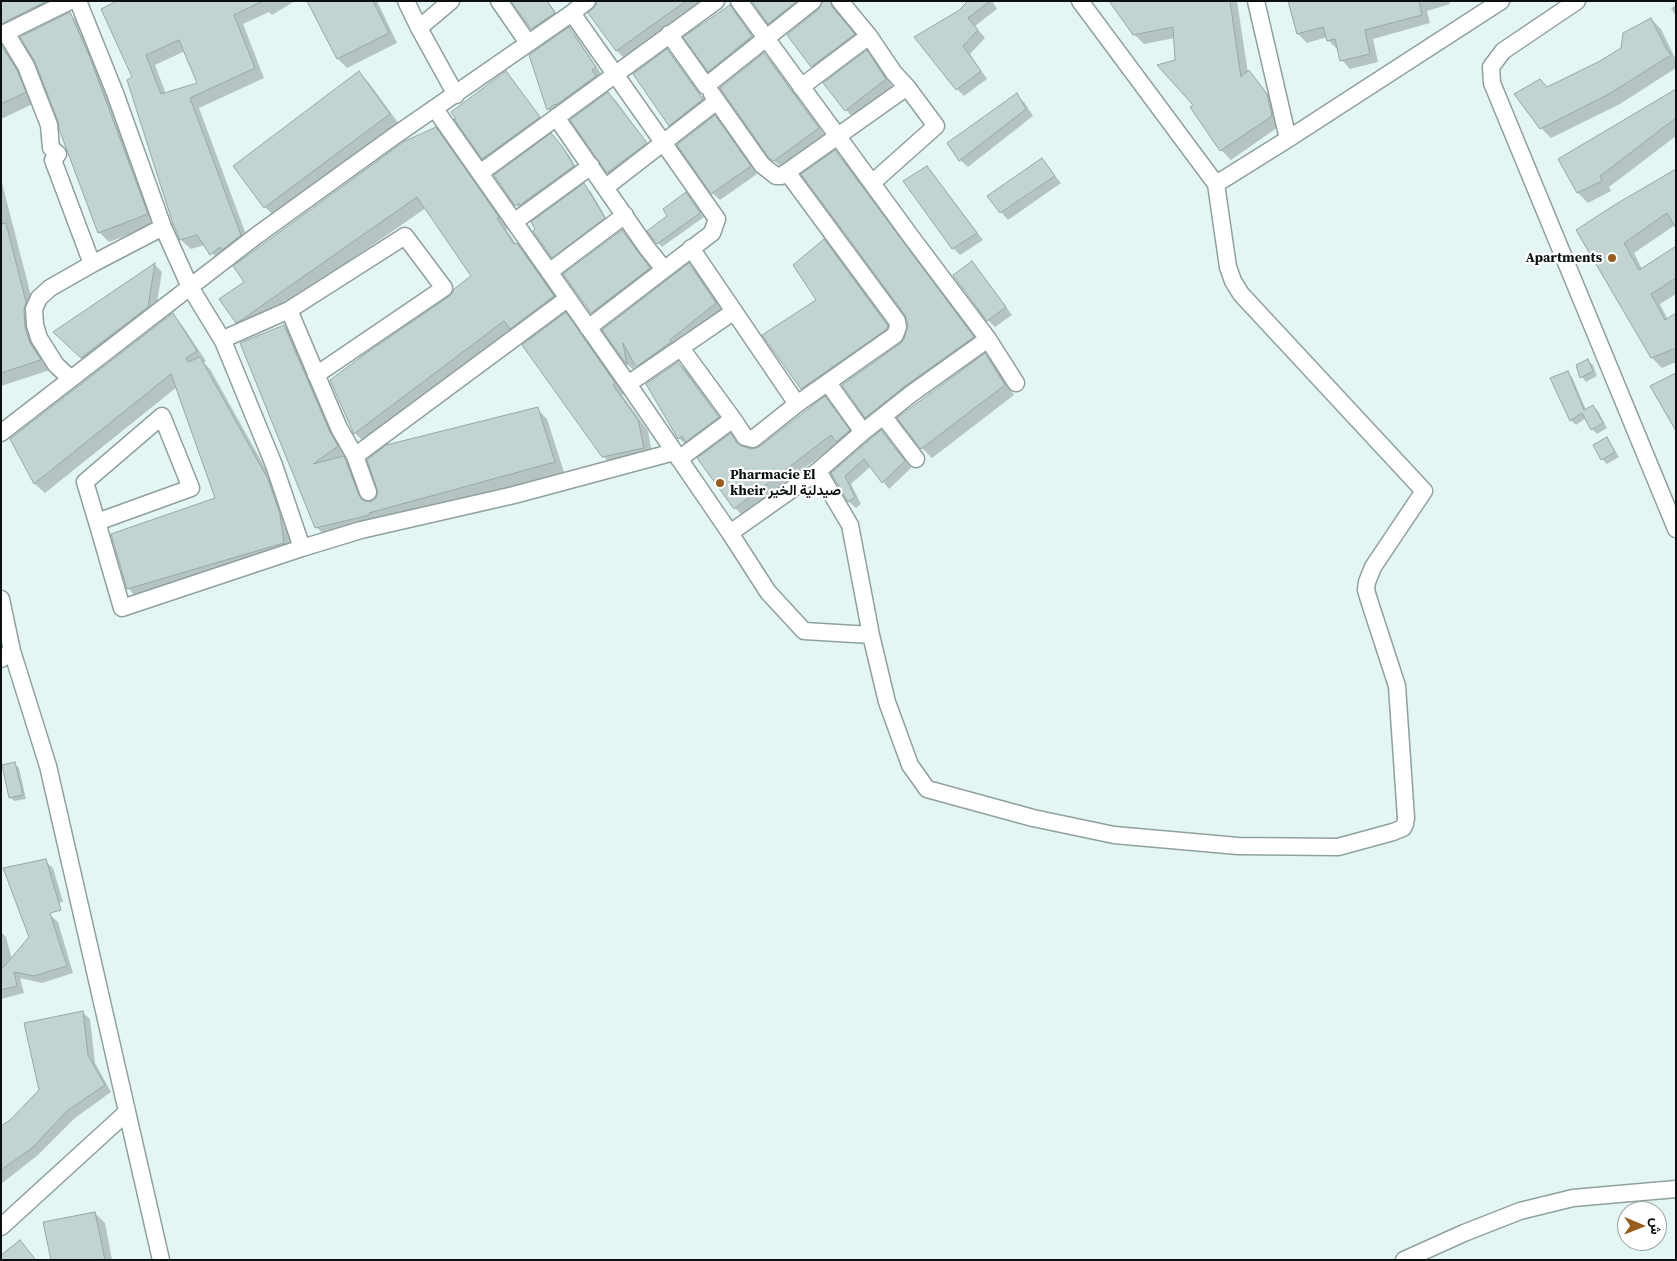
<!DOCTYPE html>
<meta charset="utf-8">
<style>
body{margin:0}
#map{position:relative;width:1677px;height:1261px;overflow:hidden;background:#e3f6f4;font-family:"Source Serif 4",Vazirmatn,serif}
canvas{display:block}
.frame{position:absolute;inset:0;border:2px solid #0b1111;pointer-events:none}
.north{position:absolute;left:1617px;top:1201px;width:50px;height:50px;box-sizing:border-box;background:#fff;border:1px solid #9da0a0;border-radius:50%;rotate:91deg;font-size:14px;font-weight:700;line-height:20px;text-align:center;color:#0b1111}
.north::after{content:'';display:block;margin:auto;width:18px;height:22px;background:#985c1d;clip-path:polygon(50% 0,100% 100%,50% 72%,0 100%)}
</style>
<div id="map">
<canvas width="1677" height="1261"></canvas>
<div class="frame"></div>
<div class="north">ش</div>
</div>
<script>
const ctx = document.querySelector('canvas').getContext('2d');
ctx.lineJoin = 'round';
function fillPath(path, color) { ctx.fillStyle = color; ctx.fill(path, 'evenodd'); }
const toPath = rows => new Path2D(rows.map(r => 'M' + r).join(''));
function stroke(path, color, width, dash) { ctx.strokeStyle = color; ctx.lineWidth = width; ctx.lineCap = dash ? 'butt' : 'round'; ctx.setLineDash(dash || []); ctx.stroke(path); }
function drawText(font, color, halo, rows, align = 'center') {
  ctx.font = font + ' "Source Serif 4",Vazirmatn,serif'; ctx.lineWidth = 4.5; ctx.setLineDash([]); ctx.textBaseline = 'middle'; ctx.strokeStyle = halo; ctx.fillStyle = color; for (const [text, x, y, turn = 0] of rows) {
    ctx.save(); ctx.translate(x, y); ctx.rotate((+turn || 0) * Math.PI / 180); ctx.textAlign = isNaN(turn) ? turn : align; if (halo) ctx.strokeText(text, 0, 0); ctx.fillText(text, 0, 0); ctx.restore();
  }
}
const shadow = toPath([
 [1,1,60,1,2,40,1,43],
 [120,1,295,1,272,15,269,12,243,24,264,78,199,108,250,245,221,263,205,245,191,249,181,240,134,78],
 [185,51,199,84,166,94,155,65],
 [309,1,377,1,397,43,347,68,338,59],
 [513,1,548,1,561,20,539,36,532,29],
 [598,1,709,1,626,60,617,51,590,13,597,6],
 [753,1,818,1,778,32,769,23],
 [824,1,841,1,839,7,841,17,863,44,821,75,812,66,821,9],
 [970,1,992,1,997,9,975,26,985,38,970,54,987,79,964,96,957,89,959,12],
 [1125,1,1237,1,1248,73,1249,72,1258,82,1276,105,1281,125,1231,160,1221,150,1194,106,1176,61,1175,38,1144,44,1134,34],
 [1289,1,1449,1,1450,4,1427,11,1430,23,1373,39,1378,62,1350,69,1342,60,1339,49,1337,49,1328,40,1327,37,1307,43,1298,34],
 [1676,5,1676,16,1671,8],
 [730,6,737,14,759,44,716,78,709,71],
 [70,14,79,23,90,46,157,224,109,242,99,232,60,121],
 [1651,19,1661,29,1676,60,1676,68,1620,104,1551,138,1541,128,1540,80,1548,88,1600,62,1623,49],
 [569,29,576,36,602,75,555,116,548,109],
 [1,46,11,56,27,82,35,103,1,119],
 [667,50,674,58,710,107,677,132,669,125],
 [866,52,876,62,895,90,855,120,846,110],
 [764,54,771,61,825,135,781,167,770,157],
 [359,73,369,83,399,124,275,217,265,207],
 [506,73,513,80,546,125,491,165,483,158,456,120],
 [1676,90,1676,136,1609,187,1611,191,1588,203,1578,193,1560,159],
 [608,93,616,101,653,151,616,180,608,173,572,120],
 [1016,95,1024,102,1033,116,968,167,960,160],
 [715,117,722,124,757,174,720,200,712,193],
 [435,129,446,139,508,228,506,229,516,244,526,254,563,307,365,443,355,433,451,297,473,276,426,208,247,332,237,322,245,282],
 [559,142,569,155,580,174,523,212,516,205],
 [835,152,845,161,982,347,875,426,866,417,909,331,909,325,906,315],
 [1042,160,1061,183,1008,220,1001,212],
 [927,168,934,175,983,240,960,255,953,248],
 [1676,170,1675,225,1634,253,1642,269,1676,247,1676,294,1660,304,1668,320,1676,314,1676,362,1662,368,1652,358,1578,231],
 [1,179,50,370,1,386],
 [584,185,591,192,611,226,560,264,552,257],
 [690,198,704,217,662,247,658,243,669,216],
 [622,231,629,239,657,276,599,320,592,313,565,274],
 [824,241,833,250,896,336,811,397,802,388,818,301],
 [971,262,979,270,1012,315,995,327,988,320],
 [155,265,162,272,155,314,90,365,62,339],
 [689,265,699,275,725,313,647,376,634,363,636,372,628,365,604,330],
 [565,314,575,324,624,394,622,395,648,431,653,458,613,466,603,456],
 [173,315,182,325,206,361,204,363,210,369,278,491,289,525,293,553,138,599,128,588,217,499,177,387,45,493,35,484,11,439],
 [284,326,294,336,347,456,344,458,353,468,367,503,371,503,537,409,547,419,564,472,327,537,316,527],
 [985,355,995,365,1014,395,932,458,922,448],
 [1588,361,1593,365,1597,376,1586,382,1582,377],
 [678,363,686,370,725,425,686,445,679,438],
 [1568,373,1572,377,1586,410,1593,406,1598,411,1607,428,1597,434,1592,429,1586,418,1576,425,1571,420,1552,379],
 [825,398,832,405,856,438,844,449,838,443,742,515,735,508,730,435,741,448,751,450,759,448],
 [881,432,911,468,889,489,871,466,851,484,861,504,856,508,849,502,832,473],
 [1607,439,1611,444,1619,457,1607,464,1602,459],
 [15,764,19,768,26,799,14,801,10,797],
 [45,861,53,868,63,902,24,909],
 [50,915,58,922,73,973,42,983,20,978,24,993,1,999,1,932,6,937,12,960],
 [82,1012,90,1019,95,1063,111,1092,75,1118,38,1155,1,1184,1,1128,11,1121,41,1090],
 [95,1213,105,1223,112,1260,52,1260]
]);
const building = toPath([
 [1,1,47,1,1,24,1,1],
 [117,1,263,1,234,15,255,68,190,98,241,235,222,250,220,247,210,255,197,235,180,240,173,224,127,80,132,77,101,9,117,1],
 [179,40,197,83,161,94,146,55,179,40],
 [307,1,373,1,389,33,337,59,307,1],
 [511,1,547,1,555,13,531,29,511,1],
 [597,1,686,1,616,51,588,13,596,5,597,1],
 [752,1,797,1,768,24,752,1],
 [823,1,830,1,832,7,855,34,811,67,787,35,819,9,823,1],
 [968,1,990,1,968,18,978,30,963,46,981,71,956,90,914,37,958,11,968,1],
 [1109,1,1230,1,1241,77,1249,70,1267,94,1272,116,1220,151,1190,107,1193,105,1157,65,1175,60,1173,27,1133,35,1109,1],
 [1288,1,1419,1,1422,15,1365,30,1370,54,1340,61,1335,39,1327,41,1323,27,1297,34,1288,1],
 [730,5,752,36,708,72,683,37,730,5],
 [70,12,89,55,148,214,98,233,59,129,58,121,35,62,20,37,70,12],
 [1651,18,1666,48,1671,55,1609,94,1540,129,1514,94,1540,79,1547,87,1600,61,1621,48,1623,33,1651,18],
 [569,27,596,67,592,70,596,76,556,105,555,104,547,110,529,55,569,27],
 [1,45,17,70,26,92,1,104,1,45],
 [667,49,703,99,669,126,633,74,667,49],
 [867,50,886,79,845,111,823,83,867,50],
 [764,53,819,128,774,161,769,158,720,88,764,53],
 [359,71,390,114,264,208,233,166,359,71],
 [506,71,540,117,482,159,454,119,456,119,451,112,506,71],
 [1676,89,1676,118,1600,176,1602,181,1577,193,1558,159,1676,89],
 [608,92,647,143,607,173,570,120,608,92],
 [1017,93,1026,109,959,161,947,143,1017,93],
 [715,115,751,166,711,194,677,145,715,115],
 [436,127,499,217,497,218,514,244,517,243,554,296,510,329,504,321,354,434,330,380,369,351,450,296,454,289,471,276,417,197,240,321,236,323,219,299,244,282,233,266,405,141,436,127],
 [551,133,562,146,574,166,520,205,519,203,515,206,494,175,551,133],
 [835,150,974,337,905,386,865,418,842,385,901,343,904,339,908,325,905,315,801,174,835,150],
 [1042,158,1055,176,1000,213,987,196,1042,158],
 [927,166,977,233,952,249,903,181,927,166],
 [1676,169,1676,228,1667,213,1624,243,1639,270,1676,246,1676,278,1651,294,1665,320,1676,313,1676,348,1651,358,1576,230,1616,204,1676,169],
 [584,183,605,218,552,258,533,231,535,229,531,222,584,183],
 [686,192,700,213,657,244,647,231,667,216,663,209,686,192],
 [6,223,26,302,24,310,25,328,30,343,41,360,1,373,1,224,6,223],
 [622,230,650,268,591,313,563,274,622,230],
 [824,239,888,326,887,329,801,389,762,335,816,300,793,265,824,239],
 [972,261,1006,307,987,321,953,275,972,261],
 [155,263,148,307,81,358,53,332,155,263],
 [689,263,716,303,670,340,671,342,636,367,623,343,627,365,602,330,689,263],
 [566,312,615,383,613,385,638,420,644,448,602,457,522,345,566,312],
 [173,313,197,351,186,358,188,362,200,357,268,479,280,514,284,543,127,589,111,534,215,498,171,374,34,484,10,439,173,313],
 [284,325,330,432,338,446,313,464,344,456,359,495,362,500,371,502,375,499,378,494,377,489,367,460,386,445,538,407,555,462,369,513,370,515,315,528,240,343,284,325],
 [985,353,1005,385,921,449,897,418,985,353],
 [1588,359,1593,371,1580,378,1576,365,1588,359],
 [678,362,719,417,686,442,682,436,678,439,646,384,678,362],
 [1568,371,1584,410,1593,405,1603,423,1591,430,1582,413,1570,421,1550,378,1568,371],
 [1676,373,1676,431,1650,386,1676,373],
 [825,396,850,430,836,442,831,435,734,509,697,458,731,433,737,443,742,446,751,449,759,447,825,396],
 [881,430,905,461,882,483,864,459,845,476,855,497,848,502,831,473,881,430],
 [1607,437,1615,452,1601,460,1593,445,1607,437],
 [15,762,23,795,9,798,2,765,15,762],
 [46,859,61,910,50,913,67,966,34,976,14,972,17,986,1,990,1,970,29,937,3,868,46,859],
 [83,1011,88,1055,105,1085,67,1111,32,1148,1,1170,1,1126,10,1120,39,1090,24,1023,83,1011],
 [95,1212,105,1260,51,1260,43,1222,95,1212],
 [20,1240,36,1260,1,1260,1,1255,20,1240]
]);
const street = toPath([
 [78,1,115,93,163,227,190,287,223,341,274,465,302,548],
 [406,1,419,28,456,95],
 [499,1,528,43],
 [739,1,912,238,988,339,1016,383],
 [840,1,869,36,894,73,907,87,936,126,872,183],
 [1256,1,1288,139],
 [1577,1,1503,51,1491,67,1492,83,1676,529],
 [572,13,717,219,712,233,588,328],
 [419,28,451,1],
 [6,33,26,66,49,125,51,148,58,154,53,160,92,264,163,227],
 [669,34,706,86,813,1],
 [1,35,70,1],
 [801,87,869,36],
 [712,94,762,165,776,176,781,176,787,172],
 [435,109,628,384,730,533,768,592,804,631,871,635],
 [556,117,647,248,664,269],
 [480,173,716,1],
 [1216,184,1288,139,1501,1],
 [606,187,717,101],
 [514,222,591,166],
 [549,272,625,215],
 [289,310,405,236,444,288,316,375],
 [223,341,228,337,289,310,339,428,355,456],
 [681,348,733,419],
 [71,379,56,365,39,338,35,325,34,309,39,298,50,288,92,264],
 [628,384,733,312],
 [797,404,895,335,898,327,897,321,787,172,907,87],
 [884,417,916,459],
 [863,432,911,394,988,339],
 [1,433,256,236,393,137,572,13,587,1],
 [679,459,733,419,745,437,753,439,797,404,691,248],
 [818,471,850,525,871,635,887,702,910,765,927,789,1033,818,1114,835,1238,846,1338,847,1393,832,1403,828,1405,824,1406,818,1397,686,1369,600,1366,590,1367,582,1373,567,1424,491,1241,294,1233,281,1228,267,1216,184,1080,1],
 [368,492,355,456,567,299],
 [97,522,191,488,162,416,85,482,97,522,122,608,302,548,361,530,514,495,674,452],
 [730,533,818,471,863,432,828,383],
 [1,599,12,651],
 [1,659,12,651,48,766,161,1260],
 [1,1227,127,1112],
 [1404,1260,1464,1233,1520,1211,1573,1198,1676,1189]
]);
const markers = [
 [1612,258,5,"#985c1d"],
 [720,483,5,"#985c1d"]
];
const poiNames = [
 ["Apartments",1602,258],
 ["Pharmacie El",730,475,"left"],
 ["kheir صيدلية الخير",730,491,"left"]
];
fillPath(shadow, '#0003');
fillPath(building, '#c2d4d2');
stroke(building, '#96a7a6', 1);
stroke(street, '#8fa09f', 19);
stroke(street, '#fff', 16);
for (const [x, y, r, color] of markers) { const dot = new Path2D(); dot.arc(x, y, r, 0, 2 * Math.PI); ctx.fillStyle = color; ctx.fill(dot); stroke(dot, '#fff', 2); }
drawText('bold 14px', '#0b1111', '#fff', poiNames, 'right');
</script>
